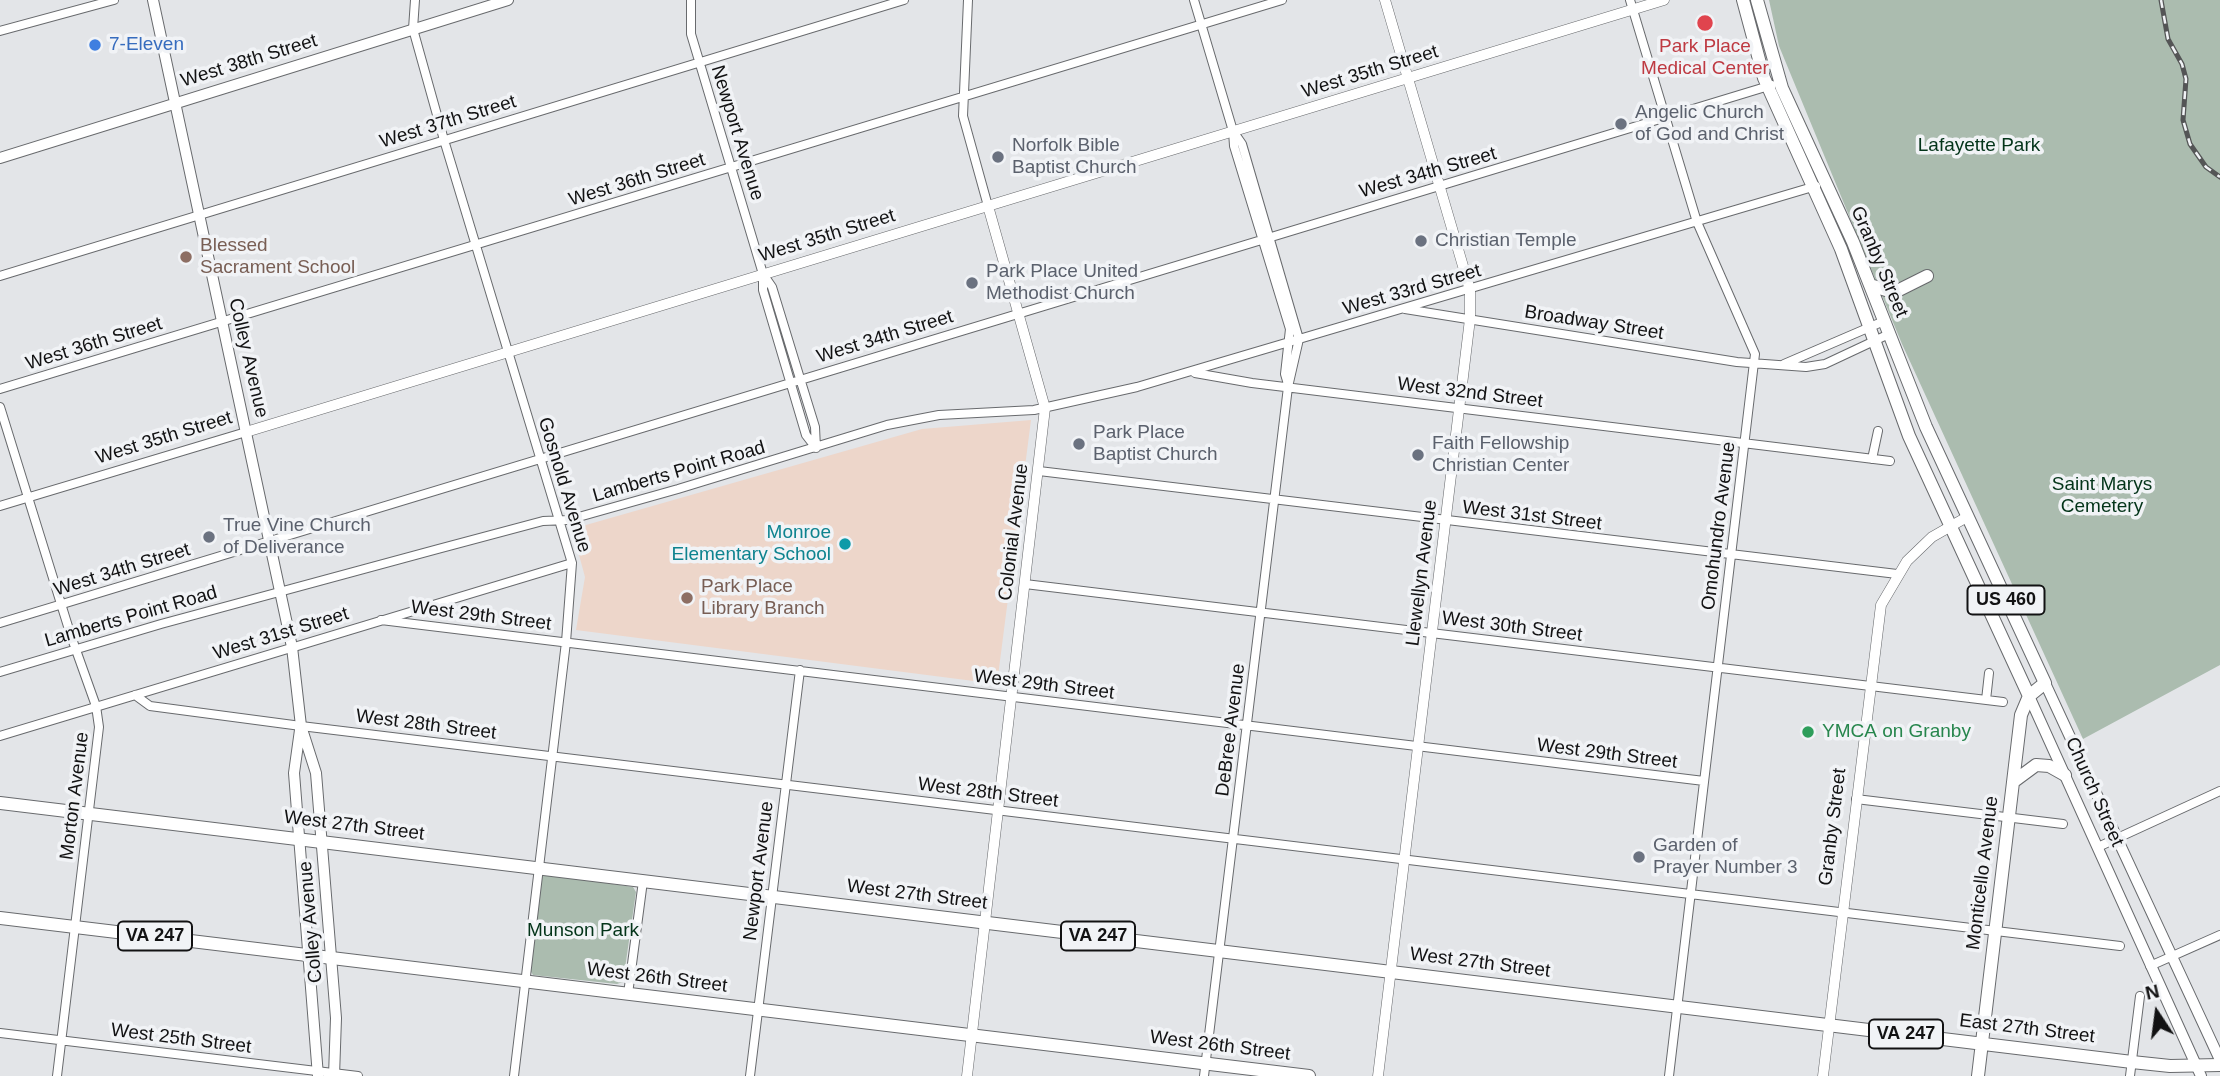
<!DOCTYPE html>
<style>
body{margin:0}
#map{position:relative;width:2220px;height:1076px;overflow:hidden;background:#e3e5e8;font-family:Helvetica,sans-serif}
canvas{display:block}
.north{position:absolute;left:2122px;top:978px;width:70px;height:70px;-webkit-text-stroke:5px #f1f3f6;paint-order:stroke;rotate:347deg;font-size:19px;font-weight:700;line-height:28px;text-align:center;color:#121213}
.north::after{content:'';display:block;margin:auto;width:24px;height:32px;background:#121213;clip-path:polygon(50% 0,100% 100%,50% 72%,0 100%)}
</style>
<div id="map">
<canvas width="2220" height="1076"></canvas>
<div class="north">N</div>
</div>
<script>
const ctx = document.querySelector('canvas').getContext('2d');
ctx.lineJoin = 'round';
function fillPath(path, color) { ctx.fillStyle = color; ctx.fill(path, 'evenodd'); }
const toPath = rows => new Path2D(rows.map(r => 'M' + r).join(''));
function stroke(path, color, width, dash) { ctx.strokeStyle = color; ctx.lineWidth = width; ctx.lineCap = dash ? 'butt' : 'round'; ctx.setLineDash(dash || []); ctx.stroke(path); }
function drawText(font, color, halo, rows, align = 'center') {
  ctx.font = font + ' Helvetica,sans-serif'; ctx.lineWidth = 7; ctx.setLineDash([]); ctx.textBaseline = 'middle'; ctx.strokeStyle = halo; ctx.fillStyle = color; for (const [text, x, y, turn = 0] of rows) {
    ctx.save(); ctx.translate(x, y); ctx.rotate((+turn || 0) * Math.PI / 180); ctx.textAlign = isNaN(turn) ? turn : align; if (halo) ctx.strokeText(text, 0, 0); ctx.fillText(text, 0, 0); ctx.restore();
  }
}
const education = toPath([
 [1031,420,997,684,576,630,585,577,572,529,922,429]
]);
const green = toPath([
 [1769,0,2220,0,2220,665,2083,739,1902,344,1779,46],
 [545,874,633,887,636,892,623,982,617,984,533,975,530,970,542,876]
]);
const minor = toPath([
 [415,0,413,29,444,140,572,563,566,642,514,1076],
 [691,0,691,34,763,274,763,290,806,435,816,448],
 [968,0,963,116,988,206],
 [1194,0,1233,131,1234,146,1290,329,1285,374,1288,384],
 [1630,0,1697,222,1755,354,1669,1076],
 [0,31,114,0],
 [763,274,772,287,798,372,815,427,816,448],
 [0,276,904,0],
 [1405,309,1737,362,1806,367,1825,364,1889,334],
 [1784,364,1884,321],
 [1195,373,1252,383,1890,461],
 [0,389,1282,0],
 [0,407,71,636,96,706,99,727,57,1076],
 [1872,459,1878,431],
 [1039,471,1897,574],
 [0,506,246,432],
 [1025,584,2003,702],
 [381,620,1704,781],
 [0,623,1772,85],
 [0,672,161,624,438,549,543,521,568,520,678,489,887,425,939,415,1034,410,1137,387,1816,186],
 [135,695,150,706,301,726,2120,946],
 [1986,700,1989,673],
 [0,736,572,563],
 [1856,799,2063,824],
 [2098,847,2220,791],
 [2150,966,2220,935],
 [628,994,643,881],
 [0,1033,358,1076],
 [750,1076,800,670],
 [1204,1076,1288,387,1299,339,1242,144,1233,131],
 [2130,1076,2140,996]
]);
const tertiary = toPath([
 [246,432,1664,0],
 [967,1076,1045,408,988,206],
 [1378,1076,1470,319,1470,290,1385,0],
 [1823,1076,1881,605,1907,561,1932,537,1967,517]
]);
const secondary = toPath([
 [153,0,292,647,301,726,316,773,336,1018,334,1076],
 [0,158,508,0],
 [2045,683,2220,1060],
 [2029,696,2201,1076],
 [300,730,294,773,318,1076]
]);
const primary = toPath([
 [1743,0,1764,78,1841,249,1909,436,2029,696],
 [1757,0,1782,88,1853,242,1926,427,2045,683,2029,696,2021,715,1978,1076],
 [1870,285,1886,290,1899,290,1927,276],
 [2013,782,2036,765,2049,766,2065,775],
 [0,803,2132,1062,2170,1066,2220,1065],
 [0,918,1309,1076]
]);
const rail = toPath([
 [2161,0,2168,39,2182,64,2186,79,2183,120,2190,144,2206,167,2220,177]
]);
const markers = [
 [1705,23,9,"#e0444e"],
 [95,45,7,"#3f7fe0"],
 [1621,124,7,"#6b7280"],
 [998,157,7,"#6b7280"],
 [1421,241,7,"#6b7280"],
 [186,257,7,"#8d6e63"],
 [972,283,7,"#6b7280"],
 [1079,444,7,"#6b7280"],
 [1418,455,7,"#6b7280"],
 [209,537,7,"#6b7280"],
 [845,544,7,"#0f9aa8"],
 [687,598,7,"#8d6e63"],
 [1808,732,7,"#2e9e5b"],
 [1639,857,7,"#6b7280"]
];
const shields = [
 [2006,600,77],
 [155,936,74],
 [1098,936,74],
 [1906,1034,74]
];
const shieldNames = [
 ["US 460",2006,600],
 ["VA 247",155,936],
 ["VA 247",1098,936],
 ["VA 247",1906,1034]
];
const shopNames = [
 ["7-Eleven",109,45]
];
const healthNames = [
 ["Park Place",1705,47],
 ["Medical Center",1705,69]
];
const streetNames = [
 ["West 38th Street",249,61,-17],
 ["West 35th Street",1370,72,-17],
 ["West 37th Street",448,122,-17],
 ["Newport Avenue",737,133,73],
 ["West 34th Street",1428,173,-16],
 ["West 36th Street",637,180,-17],
 ["West 35th Street",827,236,-17],
 ["Granby Street",1879,262,67],
 ["West 33rd Street",1412,290,-16],
 ["Broadway Street",1594,323,9],
 ["West 34th Street",885,337,-17],
 ["West 36th Street",94,344,-17],
 ["Colley Avenue",248,358,77],
 ["West 32nd Street",1470,393,7],
 ["West 35th Street",164,438,-17],
 ["Lamberts Point Road",679,472,-16],
 ["Gosnold Avenue",564,485,73],
 ["West 31st Street",1532,516,7],
 ["Omohundro Avenue",1719,526,-83],
 ["Colonial Avenue",1014,532,-83],
 ["West 34th Street",122,570,-17],
 ["Llewellyn Avenue",1422,573,-83],
 ["West 29th Street",481,616,7],
 ["Lamberts Point Road",131,617,-16],
 ["West 30th Street",1512,627,7],
 ["West 31st Street",281,634,-17],
 ["West 29th Street",1044,685,7],
 ["West 28th Street",426,725,7],
 ["DeBree Avenue",1231,730,-83],
 ["West 29th Street",1607,754,7],
 ["Church Street",2094,792,66],
 ["West 28th Street",988,793,7],
 ["Morton Avenue",75,796,-83],
 ["West 27th Street",354,826,7],
 ["Granby Street",1833,827,-83],
 ["Newport Avenue",759,871,-83],
 ["Monticello Avenue",1983,873,-83],
 ["West 27th Street",917,895,7],
 ["Colley Avenue",311,922,-95],
 ["West 27th Street",1480,963,7],
 ["West 26th Street",657,978,7],
 ["East 27th Street",2027,1029,7],
 ["West 25th Street",181,1039,7],
 ["West 26th Street",1220,1046,7]
];
const worshipNames = [
 ["Angelic Church",1635,113],
 ["of God and Christ",1635,135],
 ["Norfolk Bible",1012,146],
 ["Baptist Church",1012,168],
 ["Christian Temple",1435,241],
 ["Park Place United",986,272],
 ["Methodist Church",986,294],
 ["Park Place",1093,433],
 ["Baptist Church",1093,455],
 ["Faith Fellowship",1432,444],
 ["Christian Center",1432,466],
 ["True Vine Church",223,526],
 ["of Deliverance",223,548],
 ["Garden of",1653,846],
 ["Prayer Number 3",1653,868]
];
const parkNames = [
 ["Lafayette Park",1979,146],
 ["Saint Marys",2102,485],
 ["Cemetery",2102,507],
 ["Munson Park",583,931]
];
const educationNames = [
 ["Blessed",200,246],
 ["Sacrament School",200,268],
 ["Park Place",701,587],
 ["Library Branch",701,609]
];
const cultureNames = [
 ["Monroe",831,533],
 ["Elementary School",831,555]
];
const leisureNames = [
 ["YMCA on Granby",1822,732]
];
fillPath(education, '#edd6ca');
fillPath(green, '#abbcaf');
stroke(minor, '#686a6d', 10);
stroke(tertiary, '#686a6d', 11);
stroke(secondary, '#686a6d', 12);
stroke(primary, '#686a6d', 14);
stroke(minor, '#fff', 8);
stroke(tertiary, '#fff', 10);
stroke(secondary, '#fff', 10);
stroke(primary, '#fff', 12);
stroke(rail, '#545556', 5);
stroke(rail, '#f1f3f6', 2.5, [8]);
for (const [x, y, r, color] of markers) { const dot = new Path2D(); dot.arc(x, y, r, 0, 2 * Math.PI); ctx.fillStyle = color; ctx.fill(dot); stroke(dot, '#f1f3f6', 2.5); }
for (const [x, y, w] of shields) { const box = new Path2D(); box.roundRect(x - w / 2, y - 14.5, w, 29, 5); ctx.fillStyle = '#f1f3f6'; ctx.fill(box); stroke(box, '#121213', 2); }
drawText('bold 18px', '#121213', null, shieldNames);
drawText('19px', '#366cbe', '#f1f3f6', shopNames, 'left');
drawText('19px', '#be3a42', '#f1f3f6', healthNames);
drawText('19px', '#121213', '#f1f3f6', streetNames);
drawText('19px', '#5b616d', '#f1f3f6', worshipNames, 'left');
drawText('19px', '#033419', '#f1f3f6', parkNames);
drawText('19px', '#785e54', '#f1f3f6', educationNames, 'left');
drawText('19px', '#0d838f', '#f1f3f6', cultureNames, 'right');
drawText('19px', '#27864d', '#f1f3f6', leisureNames, 'left');
</script>
